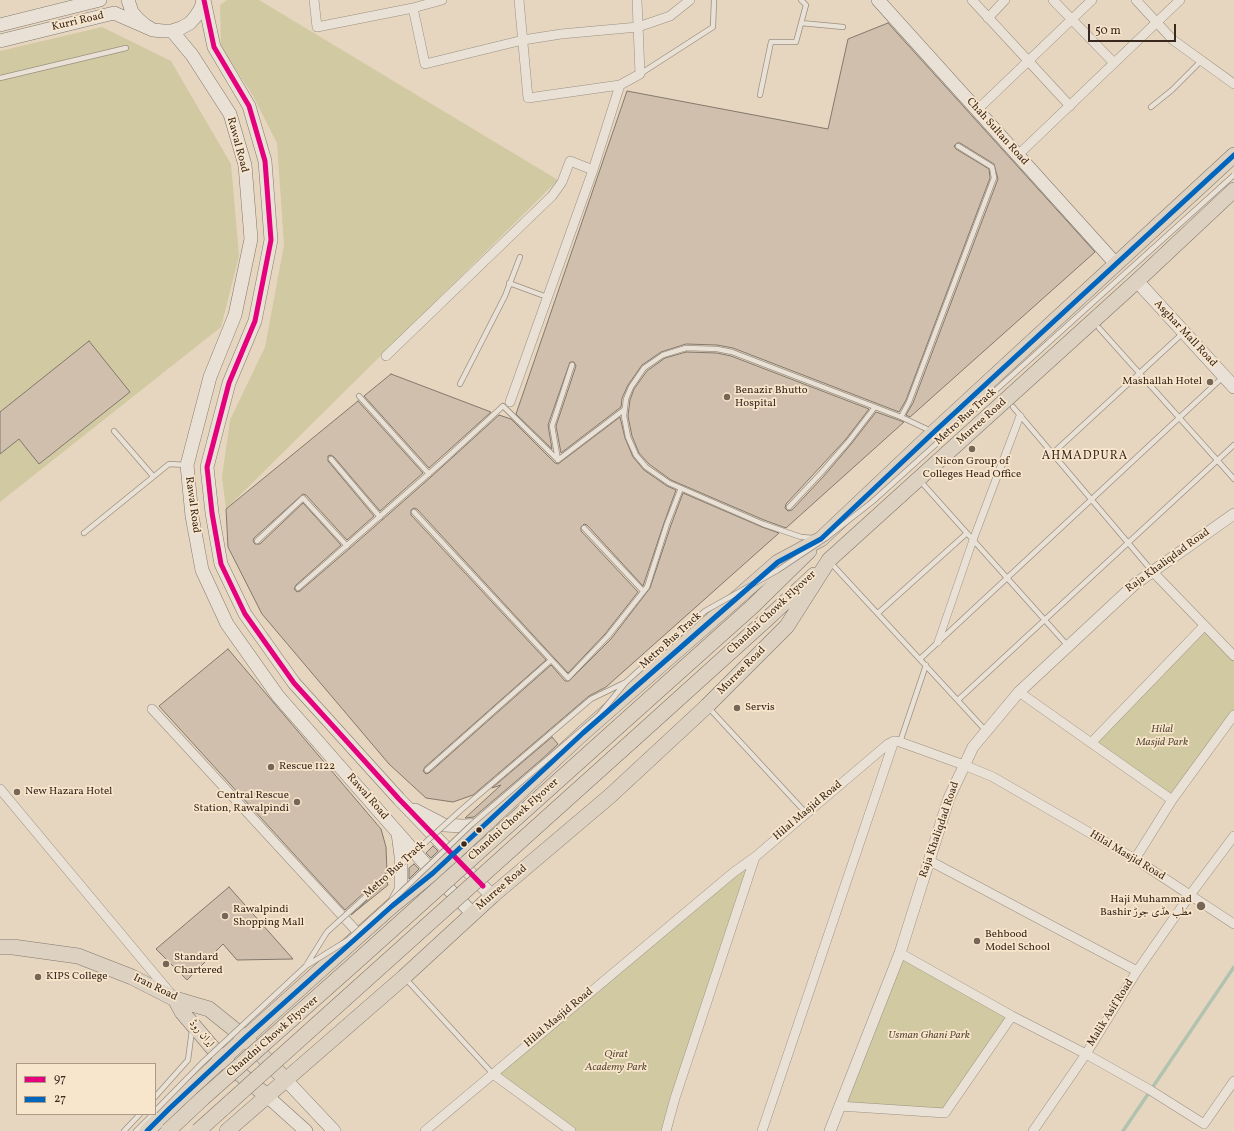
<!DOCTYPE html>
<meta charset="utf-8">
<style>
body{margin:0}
#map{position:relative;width:1234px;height:1131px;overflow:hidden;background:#e6d6bf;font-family:Vollkorn,serif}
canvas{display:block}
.legend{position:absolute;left:16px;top:1063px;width:140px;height:52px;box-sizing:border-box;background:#f8e6cc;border:1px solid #ac9a87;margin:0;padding:5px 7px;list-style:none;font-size:12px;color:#3a291f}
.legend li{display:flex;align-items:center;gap:8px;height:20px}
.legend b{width:20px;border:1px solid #ac9a87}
.scale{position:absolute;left:1088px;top:24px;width:88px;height:18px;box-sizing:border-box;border:2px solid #3a291f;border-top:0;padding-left:5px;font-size:12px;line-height:14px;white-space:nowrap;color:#3a291f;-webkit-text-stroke:3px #f8e6cc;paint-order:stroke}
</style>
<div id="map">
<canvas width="1234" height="1131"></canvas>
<ul class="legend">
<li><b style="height:5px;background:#e5007d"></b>97</li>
<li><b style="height:5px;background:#0065bd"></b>27</li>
</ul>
<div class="scale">50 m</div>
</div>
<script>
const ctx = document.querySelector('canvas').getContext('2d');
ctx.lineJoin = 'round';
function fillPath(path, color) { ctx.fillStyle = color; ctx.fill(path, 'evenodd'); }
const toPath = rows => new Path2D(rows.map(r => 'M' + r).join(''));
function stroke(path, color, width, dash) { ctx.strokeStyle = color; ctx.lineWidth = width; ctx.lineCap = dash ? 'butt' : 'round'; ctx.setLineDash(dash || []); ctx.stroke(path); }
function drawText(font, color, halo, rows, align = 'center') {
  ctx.font = font + ' Vollkorn,Amiri,serif'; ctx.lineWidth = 3.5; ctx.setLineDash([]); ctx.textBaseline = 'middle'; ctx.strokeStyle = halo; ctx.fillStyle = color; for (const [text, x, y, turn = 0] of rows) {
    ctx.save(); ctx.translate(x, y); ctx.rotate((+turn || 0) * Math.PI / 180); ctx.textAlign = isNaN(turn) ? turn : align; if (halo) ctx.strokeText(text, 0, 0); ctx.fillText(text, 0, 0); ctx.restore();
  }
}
const green = toPath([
 [227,0,259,0,558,180,226,509,222,477,230,420,265,347,284,245,277,143,252,94,221,47,220,5],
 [102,27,171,61,231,164,239,256,221,327,0,502,0,51],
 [1204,626,1234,656,1234,715,1172,800,1091,743],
 [755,857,667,1131,571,1131,493,1074],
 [902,957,1012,1016,945,1113,839,1106]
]);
const stream = toPath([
 [1123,1131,1234,967]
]);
const building = toPath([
 [888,23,1095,252,910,417,906,415,913,403,998,179,994,164,960,143,957,143,954,146,956,149,989,169,990,178,906,400,899,412,733,348,717,345,686,344,661,352,642,365,628,385,622,398,621,407,561,453,556,426,576,366,574,362,570,362,548,425,552,449,516,414,627,91,828,129,848,39,888,23],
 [89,341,130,392,39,464,19,439,0,454,0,412,89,341],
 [686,352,717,353,731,356,869,409,846,439,786,504,785,508,788,511,792,510,824,476,852,443,876,412,904,422,786,528,764,520,671,480,649,464,639,453,632,436,628,416,630,400,634,389,647,371,665,358,686,352],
 [391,374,491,412,429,468,364,396,391,374],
 [358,401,423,473,380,511,334,457,331,455,328,456,328,461,374,516,347,540,306,495,303,494,254,538,253,541,255,544,260,544,303,503,341,545,296,585,294,589,297,592,300,591,349,549,431,477,499,415,511,419,555,463,558,464,620,417,625,438,633,457,644,470,667,486,676,490,664,523,643,586,587,525,584,524,581,527,581,531,638,592,605,634,568,673,417,509,414,508,411,510,411,515,546,660,425,767,423,771,426,774,429,773,551,665,565,681,569,681,611,639,650,588,671,525,683,493,762,527,779,533,606,687,589,696,473,795,453,802,426,798,389,764,262,614,228,547,226,509,358,401],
 [228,649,381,829,386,847,387,872,345,910,230,784,159,706,228,649],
 [552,737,558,744,542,759,474,817,465,818,501,785,492,788,552,737],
 [433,846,438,851,431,858,426,853,433,846],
 [414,864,419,869,409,879,409,868,414,864],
 [387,882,388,885,351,915,387,882],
 [229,887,293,959,237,960,223,944,187,980,156,949,229,887]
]);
const service = toPath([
 [801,23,843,27],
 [640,74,713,27,714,0],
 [0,78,126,48],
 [760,95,771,42,796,42,806,5,801,0],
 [1151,107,1172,90,1201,61],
 [509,283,547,297],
 [1099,328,1234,479],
 [460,384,505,296,520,257],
 [359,396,429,474],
 [1013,407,1152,571],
 [901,417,909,402,994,178,992,167,958,146],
 [114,431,153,476],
 [1052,454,1183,333],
 [331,459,380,517],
 [558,460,552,426,572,365],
 [923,484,1068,646],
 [789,507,821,473,849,441,875,407],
 [414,512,568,678,608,636,647,587,667,524,681,488],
 [584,528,643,591],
 [84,533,169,464,187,465],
 [814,538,801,537,763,524,669,483,646,467,636,455,628,437,624,416,626,399,631,387,644,368,663,355,686,348,717,349,732,352,901,417,931,431],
 [257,541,303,498,347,546],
 [830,562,986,731],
 [298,588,441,463,503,406,558,460,625,409],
 [878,613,967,533],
 [920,659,1223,377],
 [958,700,1234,445],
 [708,707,806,813],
 [900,742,926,665],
 [427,770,551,660],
 [406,979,493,1074],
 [155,1097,188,1060,192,1030],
 [124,1131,140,1114],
 [136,1131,153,1114]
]);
const pedestrian = toPath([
 [938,642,973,540,1020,416]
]);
const minor = toPath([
 [314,0,317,27,413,8,442,0],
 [519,0,528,98,620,85],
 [972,0,1070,106],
 [1053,0,1114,63],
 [1136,0,1173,40,1234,84],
 [413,8,425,64,523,40,561,34,638,27,670,16,690,0],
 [988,18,1005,0],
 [977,110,1092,0],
 [1018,155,1180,0],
 [386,356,552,196,562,182,570,161,593,170],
 [510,402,593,170,620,85,640,74,637,0],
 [1152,571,1234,656],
 [1019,692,1172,800],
 [152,709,360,935],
 [1091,743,1204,626],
 [0,789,171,994],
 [1135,859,1172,800,1234,715],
 [930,861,1137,971],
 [900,953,1012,1016,1086,1054,1150,1090,1204,1124,1234,1081],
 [493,1074,571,1131],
 [839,1106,945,1113,1012,1016],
 [425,1131,734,872,755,857,888,744,894,741,900,742,964,765,993,777,1135,859,1234,924],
 [666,1131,675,1098,755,857],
 [762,1131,894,741],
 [1033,1131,1086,1054,1137,971,1190,895,1234,836]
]);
const tertiary = toPath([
 [830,1131,900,953,949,798,973,747,1019,692,1135,584,1234,514]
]);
const secondary = toPath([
 [128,0,132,12,138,19,145,25,153,30,163,31,172,31,181,28,190,23,196,16,201,8,203,0],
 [204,0,214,47,249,106,265,161,271,240,255,321,229,383,207,467,212,513,221,564,245,614,294,683,399,799,492,896],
 [878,0,1116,264],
 [0,25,100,0],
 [172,31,192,55,230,114,245,165,251,239,235,315,210,377,187,465,192,516,202,570,227,624,278,696,433,873,472,913],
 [0,41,114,13,153,30],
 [1137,281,1234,387],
 [415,810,444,825,463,826,484,825],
 [394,903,401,890,401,856,398,833],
 [286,1080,334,1131],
 [267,1096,306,1131]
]);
const primary = toPath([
 [619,726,753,606,809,551],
 [633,740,767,619,814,575],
 [0,947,13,947,78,956,132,977,175,999,209,1009,245,1038,286,1080],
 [175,999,182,1012,223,1060,267,1096],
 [147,1131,170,1108,245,1038,392,906,433,873,583,733,778,562,821,539,934,432,1234,155],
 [227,1131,404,977,492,896,610,796,707,706,787,626,829,560,1137,281,1234,190]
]);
const serviceBridge = toPath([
 [307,964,327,932,461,810,591,699,624,683],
 [155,1111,202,1063,306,966,348,940,401,892,472,824,599,715,626,682,705,611,778,570,826,538,872,502,1234,175]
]);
const primaryBridge = toPath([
 [168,1131,202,1099,354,964,619,726],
 [198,1131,633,740]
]);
const bus1 = toPath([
 [204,0,214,47,249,106,265,161,271,240,255,321,229,383,207,467,212,513,221,564,245,614,294,683,399,799,483,886]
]);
const bus2 = toPath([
 [147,1131,170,1108,245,1038,392,906,433,873,583,733,778,562,821,539,934,432,1234,155]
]);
const markers = [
 [1210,382,4,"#766657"],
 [727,397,4,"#766657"],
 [972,449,4,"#766657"],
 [737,708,4,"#766657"],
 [271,767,4,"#766657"],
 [17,792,4,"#766657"],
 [297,802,4,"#766657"],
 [479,830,3.5,"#3a291f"],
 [464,844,3.5,"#3a291f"],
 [1201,906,5,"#766657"],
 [225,916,4,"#766657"],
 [977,941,4,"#766657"],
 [166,964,4,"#766657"],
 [38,977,4,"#766657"]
];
const streetNames = [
 ["Kurri Road",78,22,-13],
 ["Chah Sultan Road",997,132,48],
 ["Rawal Road",237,145,75],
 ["Asghar Mall Road",1185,334,47],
 ["Metro Bus Track",966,417,-42],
 ["Murree Road",982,422,-42],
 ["Rawal Road",192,505,82],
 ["Raja Khaliqdad Road",1168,561,-36],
 ["Chandni Chowk Flyover",772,613,-43],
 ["Metro Bus Track",671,641,-42],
 ["Murree Road",742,671,-45],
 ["Rawal Road",367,797,49],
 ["Hilal Masjid Road",808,811,-40],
 ["Chandni Chowk Flyover",514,820,-42],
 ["Raja Khaliqdad Road",940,830,-71],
 ["Hilal Masjid Road",1127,856,31],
 ["Metro Bus Track",395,870,-42],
 ["Murree Road",502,888,-41],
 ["Iran Road",155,988,26],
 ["Malik Asif Road",1111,1013,-58],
 ["Hilal Masjid Road",559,1018,-40],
 ["ایران روڈ",201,1034,50],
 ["Chandni Chowk Flyover",273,1037,-41]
];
const poiNames = [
 ["Mashallah Hotel",1202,382,"right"],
 ["Benazir Bhutto",735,391],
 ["Hospital",735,404],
 ["Nicon Group of",972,462,"center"],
 ["Colleges Head Office",972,475,"center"],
 ["Servis",745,708],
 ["Rescue 1122",279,767],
 ["New Hazara Hotel",25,792],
 ["Central Rescue",289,796,"right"],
 ["Station, Rawalpindi",289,809,"right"],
 ["Haji Muhammad",1192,900,"right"],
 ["Bashir مطب ہڈی جوڑ",1192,913,"right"],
 ["Rawalpindi",233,910],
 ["Shopping Mall",233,923],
 ["Behbood",985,935],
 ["Model School",985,948],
 ["Standard",174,958],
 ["Chartered",174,971],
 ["KIPS College",46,977]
];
const parkNames = [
 ["Hilal",1162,730],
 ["Masjid Park",1162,743],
 ["Usman Ghani Park",929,1036],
 ["Qirat",616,1055],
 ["Academy Park",616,1068]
];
const neighbourhoodNames = [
 ["AHMADPURA",1085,457]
];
fillPath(green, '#d1c9a1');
stroke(stream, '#b2c2b1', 3.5);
fillPath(building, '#d1bfad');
stroke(building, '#82786c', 1);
stroke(service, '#9b9081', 6);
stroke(pedestrian, '#9b9081', 8);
stroke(minor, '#9b9081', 10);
stroke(tertiary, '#9b9081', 12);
stroke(secondary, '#82786c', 14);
stroke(primary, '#82786c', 16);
stroke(service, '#e9e1d6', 4.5);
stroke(pedestrian, '#e9e1d6', 7);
stroke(minor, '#e9e1d6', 9);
stroke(tertiary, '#e9e1d6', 11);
stroke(secondary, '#e9e1d6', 13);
stroke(primary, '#ddd1c1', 15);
stroke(serviceBridge, '#9b9081', 6, []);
stroke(primaryBridge, '#82786c', 16, []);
stroke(serviceBridge, '#e9e1d6', 4.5);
stroke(primaryBridge, '#ddd1c1', 15);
stroke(bus1, '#e5007d', 5);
stroke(bus2, '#0065bd', 5);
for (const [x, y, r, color] of markers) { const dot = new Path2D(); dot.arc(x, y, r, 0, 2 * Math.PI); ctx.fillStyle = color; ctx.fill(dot); stroke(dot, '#f8e6cc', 1.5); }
drawText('11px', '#3a291f', '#f8e6cc', streetNames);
drawText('11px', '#3a291f', '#f8e6cc', poiNames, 'left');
drawText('italic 11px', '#5c4e39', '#f8e6cc', parkNames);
ctx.letterSpacing = '1px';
drawText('12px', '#3a291f', '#f8e6cc', neighbourhoodNames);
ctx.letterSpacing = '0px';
</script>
